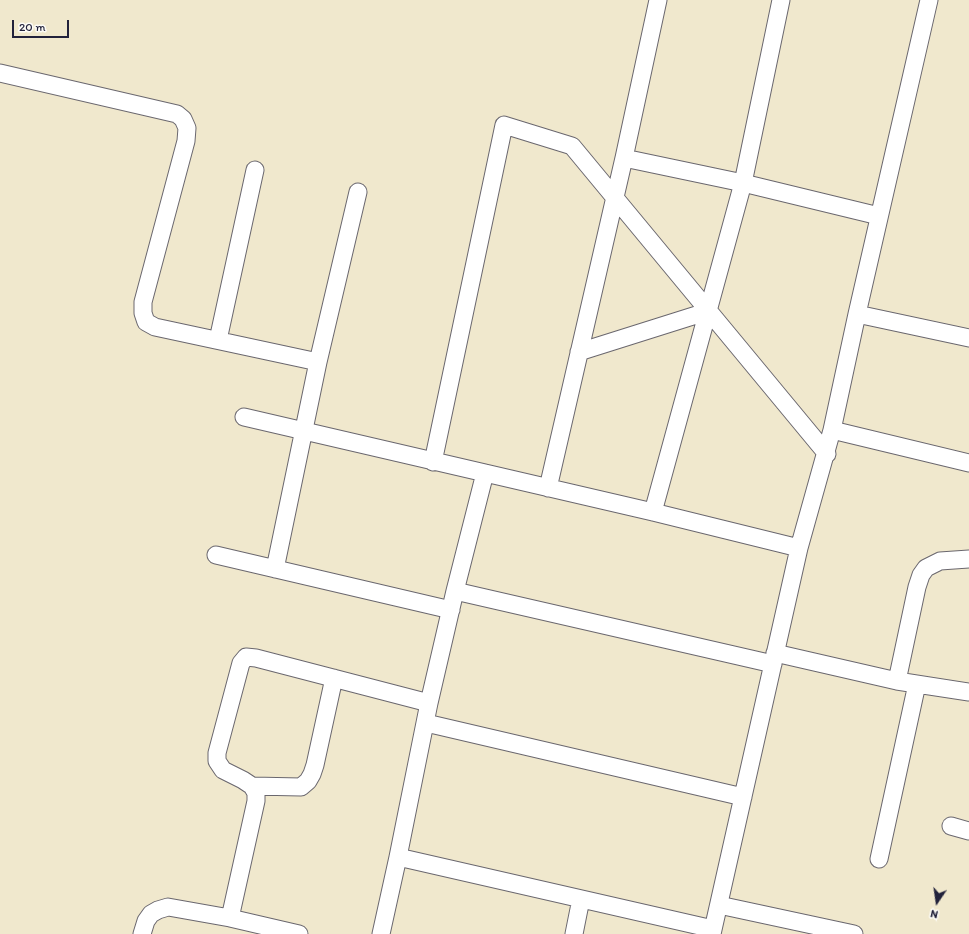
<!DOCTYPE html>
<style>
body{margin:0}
#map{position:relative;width:969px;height:934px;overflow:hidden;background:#f0e8cd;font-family:Itim,sans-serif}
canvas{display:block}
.north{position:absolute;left:917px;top:882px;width:40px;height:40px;-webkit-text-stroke:3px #fdfcf7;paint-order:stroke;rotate:193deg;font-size:11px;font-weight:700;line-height:16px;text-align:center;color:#22223b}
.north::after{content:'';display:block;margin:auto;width:14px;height:18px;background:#22223b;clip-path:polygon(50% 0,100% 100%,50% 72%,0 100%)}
.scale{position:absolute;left:12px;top:20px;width:57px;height:18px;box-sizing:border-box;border:2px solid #22223b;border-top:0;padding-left:5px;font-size:12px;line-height:14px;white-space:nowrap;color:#22223b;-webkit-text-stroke:3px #fdfcf7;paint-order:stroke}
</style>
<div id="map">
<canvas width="969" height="934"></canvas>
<div class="north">N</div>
<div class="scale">20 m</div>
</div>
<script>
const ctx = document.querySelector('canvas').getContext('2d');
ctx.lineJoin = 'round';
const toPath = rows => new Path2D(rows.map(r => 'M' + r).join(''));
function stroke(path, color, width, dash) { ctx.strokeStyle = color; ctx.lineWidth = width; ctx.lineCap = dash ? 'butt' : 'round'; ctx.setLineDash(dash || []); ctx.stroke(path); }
const street = toPath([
 [658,0,624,158,743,183,879,216],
 [0,73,177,114,183,119,187,128,186,141,143,302,143,313,146,322,155,327,318,362,275,569],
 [857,314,969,338],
 [218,340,255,170],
 [579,352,709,311],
 [318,362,358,192],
 [244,417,653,512,799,548],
 [832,430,969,463],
 [433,462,504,125,572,146,827,454],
 [548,488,624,158],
 [653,512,743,183,781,0],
 [216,555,451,610],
 [455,591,773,664],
 [775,653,897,681,969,692],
 [897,681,917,587,921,575,926,568,940,561,969,559],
 [426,723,743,797],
 [252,786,301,787,308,781,312,774,315,765,334,678],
 [951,826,969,831],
 [398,857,713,929],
 [879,859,917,684],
 [719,905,854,934],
 [230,918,256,801,256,793,252,786,243,780,223,770,217,761,217,753,241,663,246,657,256,658,429,703],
 [142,934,146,921,151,914,158,910,168,907,230,918,299,934],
 [381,934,398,857,429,703,455,591,485,473],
 [574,934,581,899],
 [712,934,799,548,832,430,857,314,929,0]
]);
stroke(street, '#6a676e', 19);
stroke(street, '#fff', 17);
</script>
